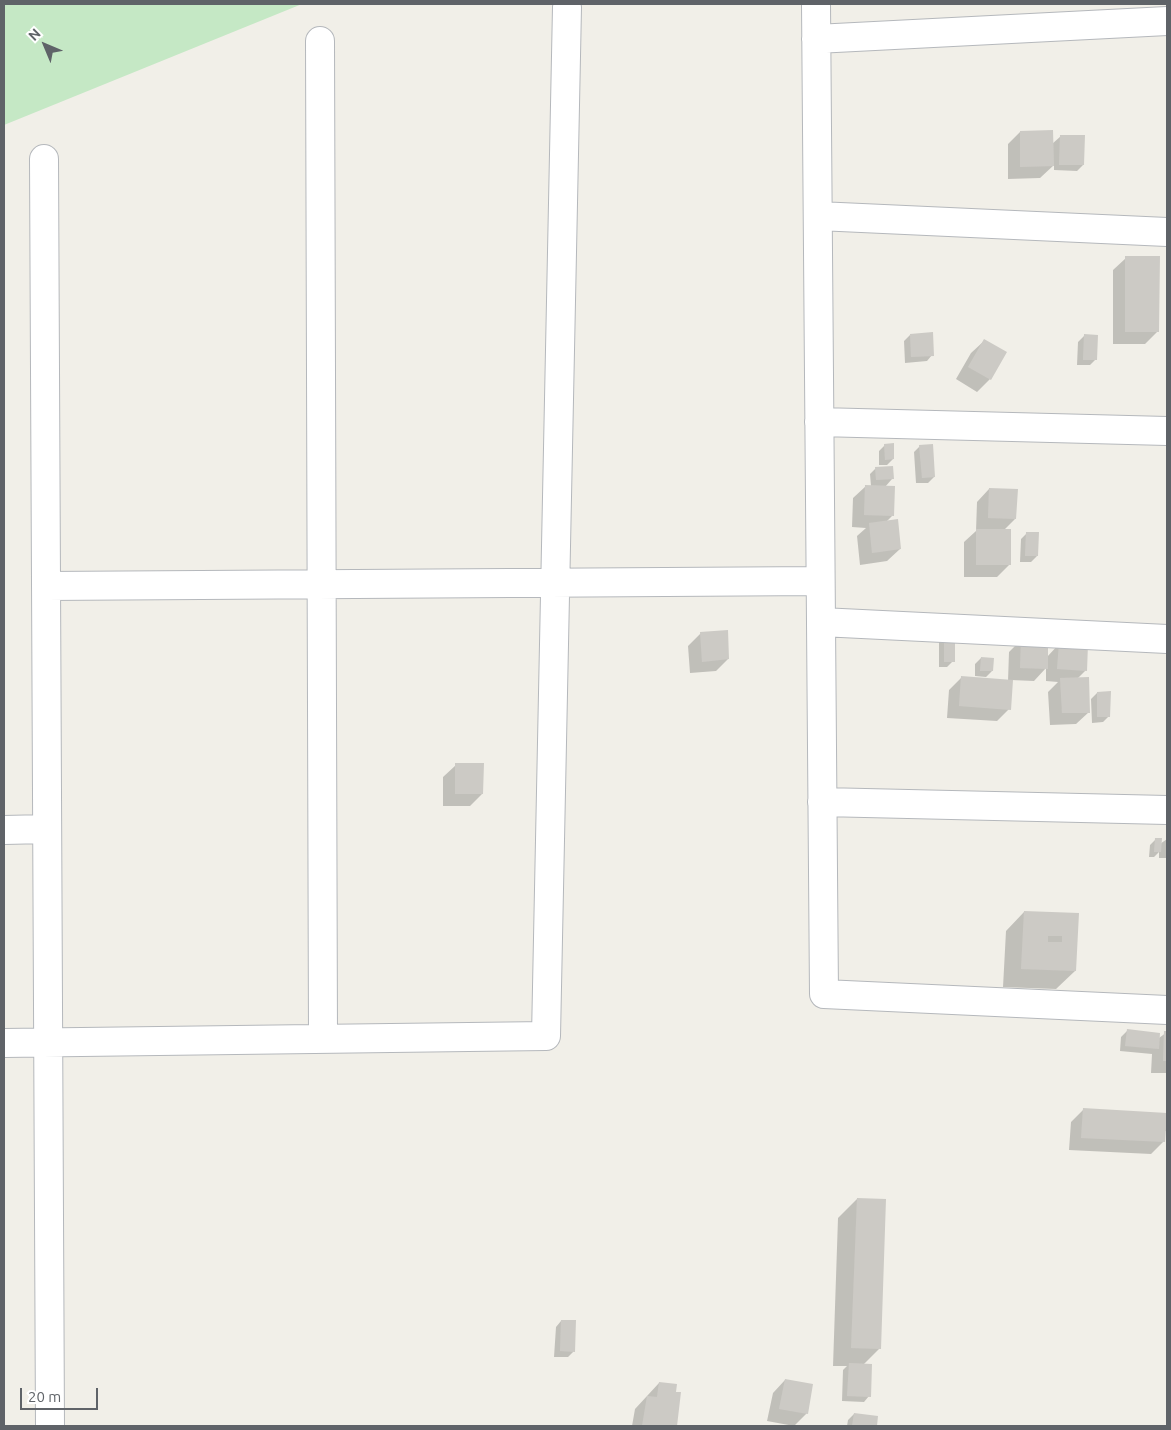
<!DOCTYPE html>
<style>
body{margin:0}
#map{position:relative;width:1171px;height:1430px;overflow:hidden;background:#f1efe8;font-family:Ubuntu,sans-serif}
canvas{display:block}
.frame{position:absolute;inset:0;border:5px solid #5f6368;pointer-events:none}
.north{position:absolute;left:20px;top:20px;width:50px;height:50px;-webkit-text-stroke:4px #fff;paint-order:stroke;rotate:315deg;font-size:14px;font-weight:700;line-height:20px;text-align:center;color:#5f6368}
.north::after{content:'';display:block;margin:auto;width:18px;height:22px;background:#5f6368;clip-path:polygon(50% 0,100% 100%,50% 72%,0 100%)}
.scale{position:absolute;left:20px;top:1388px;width:78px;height:22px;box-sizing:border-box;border:2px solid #5f6368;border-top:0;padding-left:6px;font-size:15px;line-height:18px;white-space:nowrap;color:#5f6368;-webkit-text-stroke:4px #fff;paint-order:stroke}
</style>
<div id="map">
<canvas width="1171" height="1430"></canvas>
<div class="frame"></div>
<div class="north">N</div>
<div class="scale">20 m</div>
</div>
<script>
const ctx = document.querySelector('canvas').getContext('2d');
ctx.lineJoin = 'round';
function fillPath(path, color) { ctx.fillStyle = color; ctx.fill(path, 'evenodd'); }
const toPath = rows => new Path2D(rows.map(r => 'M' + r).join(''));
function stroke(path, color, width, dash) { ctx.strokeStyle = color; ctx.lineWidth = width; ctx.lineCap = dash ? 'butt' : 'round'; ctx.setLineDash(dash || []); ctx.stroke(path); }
const green = toPath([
 [4,4,302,4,4,125]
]);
const shadow = toPath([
 [1020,132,1052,144,1061,136,1083,165,1077,171,1054,170,1054,165,1040,178,1008,179,1008,144],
 [1126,258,1158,331,1145,344,1113,344,1113,270],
 [910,335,932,355,927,361,905,363,904,341],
 [1084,336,1096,359,1090,365,1077,365,1078,342],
 [984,341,990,379,977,392,956,379,971,353],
 [885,445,893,459,887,465,879,465,879,451],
 [920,446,934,477,928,483,916,483,914,452],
 [876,468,892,479,885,487,892,516,886,522,900,549,887,561,860,565,857,536,866,528,852,527,853,498,866,486,871,486,870,474],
 [989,489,1015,519,1004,530,1010,564,997,577,964,577,964,542,976,531,977,502],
 [1027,533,1037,556,1031,562,1020,562,1021,539],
 [701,633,728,659,716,671,690,673,688,646],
 [945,634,953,661,947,667,939,667,939,640],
 [1021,640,1047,657,1059,644,1086,670,1077,679,1089,712,1076,724,1050,725,1048,692,1058,682,1046,681,1046,668,1034,681,1011,680,1009,709,997,721,947,718,949,690,961,678,1008,681,1009,652],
 [981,658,992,671,986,677,975,676,975,664],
 [1097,693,1109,716,1103,722,1092,723,1091,699],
 [456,765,482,794,470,806,443,806,443,777],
 [1156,839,1160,844,1167,839,1167,858,1159,858,1159,852,1154,857,1149,857,1150,845],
 [1024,912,1077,914,1075,971,1056,989,1003,987,1006,931],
 [1127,1031,1159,1038,1167,1032,1167,1073,1151,1073,1152,1054,1120,1051,1121,1037],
 [1083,1110,1167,1116,1167,1131,1165,1131,1164,1141,1151,1154,1069,1150,1071,1122],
 [857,1199,880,1348,863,1365,869,1396,864,1402,842,1401,843,1370,847,1366,833,1366,838,1218],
 [561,1321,574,1351,568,1357,554,1357,556,1327],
 [785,1380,807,1413,794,1426,767,1421,773,1393],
 [659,1383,675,1393,679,1393,675,1426,632,1426,635,1409],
 [854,1414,877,1417,875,1426,847,1426,848,1420]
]);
const building = toPath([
 [1053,130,1054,166,1020,167,1020,131],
 [1060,135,1085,135,1084,165,1059,165],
 [1125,256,1160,256,1159,332,1125,332],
 [933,332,934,356,911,357,910,334],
 [1084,334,1098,335,1097,360,1083,360],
 [984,339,1007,352,991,380,968,367],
 [894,443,894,459,885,460,884,444],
 [933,444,935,477,922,478,919,445],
 [893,466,894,479,876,480,875,467],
 [865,485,895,486,894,516,864,515],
 [989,488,1018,489,1016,519,988,518],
 [898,519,901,549,872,553,869,523],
 [976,529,1011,529,1011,565,976,565],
 [1026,532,1039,532,1038,556,1025,556],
 [728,630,729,659,702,662,700,632],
 [944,633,955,633,955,662,944,662],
 [1021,639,1048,639,1048,669,1020,668],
 [1059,643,1088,644,1087,671,1057,669],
 [981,657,994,658,993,671,980,671],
 [961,676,1013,680,1011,710,959,706],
 [1089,677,1090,713,1062,713,1060,678],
 [1111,691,1110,717,1097,717,1097,692],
 [455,763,484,763,483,794,455,794],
 [1155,838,1162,838,1161,852,1154,852],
 [1024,911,1079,913,1076,971,1021,969],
 [1048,936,1062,936,1062,942,1048,942],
 [1127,1029,1160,1033,1159,1049,1125,1046],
 [1164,1031,1167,1031,1167,1061,1163,1061],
 [1083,1108,1167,1113,1165,1142,1081,1138],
 [857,1198,886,1199,881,1349,851,1348],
 [561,1320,576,1320,575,1352,560,1351],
 [849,1363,872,1364,871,1397,847,1396],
 [785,1379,813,1384,808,1414,779,1409],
 [659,1382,677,1384,676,1392,681,1392,677,1426,642,1426,647,1396,657,1397],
 [854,1413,878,1416,877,1426,852,1426]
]);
const minor = toPath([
 [816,4,824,994,1167,1010],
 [816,39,1167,21],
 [320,41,323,1039],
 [44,159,50,1426],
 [818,216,1167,232],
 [819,422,1167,431],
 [46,586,820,581],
 [821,622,1167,639],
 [822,802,1167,810],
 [4,830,47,829],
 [4,1043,546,1036,567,7]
]);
fillPath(green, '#c5e8c5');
fillPath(shadow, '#0003');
fillPath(building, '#cccac5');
stroke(minor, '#b5b8bc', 30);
stroke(minor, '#fff', 28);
</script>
